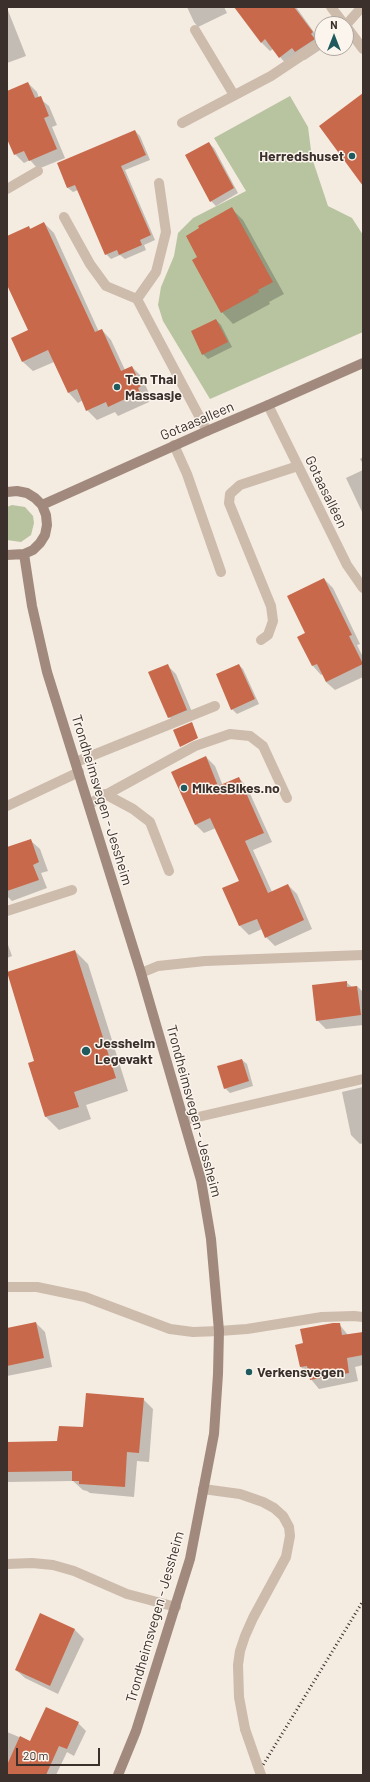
<!DOCTYPE html>
<meta charset="utf-8">
<style>
body{margin:0}
#map{position:relative;width:370px;height:1782px;overflow:hidden;background:#f4ebe1;font-family:Barlow,sans-serif}
canvas{display:block}
.frame{position:absolute;inset:0;border:8px solid #3b302b;pointer-events:none}
.north{position:absolute;left:314px;top:16px;width:40px;height:40px;box-sizing:border-box;background:#fbf5ee;border:1px solid #aea6a0;border-radius:50%;rotate:0deg;font-size:11px;font-weight:700;line-height:16px;text-align:center;color:#3b302b}
.north::after{content:'';display:block;margin:auto;width:14px;height:18px;background:#1f5a5e;clip-path:polygon(50% 0,100% 100%,50% 72%,0 100%)}
.scale{position:absolute;left:16px;top:1748px;width:84px;height:18px;box-sizing:border-box;border:2px solid #3b302b;border-top:0;padding-left:5px;font-size:12px;line-height:14px;white-space:nowrap;color:#3b302b;-webkit-text-stroke:3px #fbf5ee;paint-order:stroke}
</style>
<div id="map">
<canvas width="370" height="1782"></canvas>
<div class="frame"></div>
<div class="north">N</div>
<div class="scale">20 m</div>
</div>
<script>
const ctx = document.querySelector('canvas').getContext('2d');
ctx.lineJoin = 'round';
function fillPath(path, color) { ctx.fillStyle = color; ctx.fill(path, 'evenodd'); }
const toPath = rows => new Path2D(rows.map(r => 'M' + r).join(''));
function stroke(path, color, width, dash) { ctx.strokeStyle = color; ctx.lineWidth = width; ctx.lineCap = dash ? 'butt' : 'round'; ctx.setLineDash(dash || []); ctx.stroke(path); }
function drawText(font, color, halo, rows, align = 'center') {
  ctx.font = font + ' Barlow,sans-serif'; ctx.lineWidth = 3; ctx.setLineDash([]); ctx.textBaseline = 'middle'; ctx.strokeStyle = halo; ctx.fillStyle = color; for (const [text, x, y, turn = 0] of rows) {
    ctx.save(); ctx.translate(x, y); ctx.rotate((+turn || 0) * Math.PI / 180); ctx.textAlign = isNaN(turn) ? turn : align; if (halo) ctx.strokeText(text, 0, 0); ctx.fillText(text, 0, 0); ctx.restore();
  }
}
const green = toPath([
 [290,96,308,127,312,158,328,206,352,218,363,235,363,332,210,399,163,321,158,305,161,287,174,256,178,233,193,218,246,191,214,138],
 [12,505,25,507,33,516,34,523,31,535,21,542,7,540,7,507]
]);
const shadow = toPath([
 [187,7,224,7,227,13,198,27,194,22],
 [236,7,296,7,321,42,323,48,305,60,301,57,288,66,273,49,270,51,261,42],
 [7,8,26,56,7,63],
 [28,83,37,92,39,98,49,106,57,125,52,127,65,158,38,169,30,160,24,163,15,154,7,136,7,92],
 [135,131,140,136,150,160,125,170,155,240,144,245,146,250,125,259,120,255,111,259,106,254,78,190,73,192,68,188,58,164],
 [209,143,214,148,238,193,216,206,211,201],
 [232,209,243,220,284,294,269,302,270,304,233,324,222,312,198,257],
 [44,223,54,233,99,332,102,330,111,340,125,370,132,367,142,377,150,396,147,398,149,402,118,416,115,412,97,420,87,410,83,400,78,403,69,393,54,362,33,371,23,362,29,331,7,282,7,240,29,227,31,229],
 [216,320,221,325,232,347,208,359,203,354],
 [363,457,363,464,360,459],
 [363,470,363,514,346,478],
 [324,579,333,588,360,644,357,645,363,657,363,677,335,690,326,682,323,674,321,675,313,666,298,637,306,634],
 [167,665,176,674,195,719,178,726,169,717],
 [239,665,243,669,259,704,237,714,232,709],
 [206,757,215,766,223,786,239,778,247,787,272,842,253,850,272,892,288,885,297,894,312,929,275,946,266,937,262,929,249,935,240,926,223,888,240,881,216,828,204,833,195,824],
 [31,841,40,849,48,871,41,873,47,888,12,901,7,896,7,849],
 [7,942,12,956,7,958],
 [75,951,88,964,128,1091,86,1105,91,1119,59,1130,46,1117,36,1062],
 [346,982,352,987,357,986,363,992,363,1025,326,1029,317,1020],
 [242,1060,247,1064,253,1086,230,1093,225,1088],
 [363,1087,363,1143,360,1144,351,1135,342,1092],
 [36,1323,45,1332,52,1367,7,1376,7,1329],
 [339,1324,348,1335,363,1335,363,1365,355,1367,358,1381,319,1389,301,1367,296,1345,304,1344],
 [143,1399,153,1409,149,1462,137,1461,134,1497,90,1493,87,1491,83,1490,73,1481,7,1482,7,1443,58,1442],
 [41,1614,75,1630,84,1639,58,1694,25,1678,16,1670],
 [78,1723,86,1731,74,1756,67,1752,56,1775,7,1775,7,1732,31,1742]
]);
const building = toPath([
 [234,7,294,7,313,32,311,34,315,39,295,52,292,48,279,58,265,39,261,43],
 [28,82,35,98,41,96,49,116,44,118,57,149,29,161,24,151,14,155,7,139,7,91],
 [363,93,363,186,319,126],
 [135,130,146,155,121,166,151,235,140,240,142,245,119,255,117,250,105,255,75,185,67,188,57,163],
 [209,142,234,188,210,202,185,155],
 [232,207,273,282,258,290,259,292,221,313,192,260,197,257,186,236,199,228,198,226],
 [44,222,95,332,102,329,121,371,132,366,141,386,138,388,140,392,108,407,106,402,86,411,77,389,68,393,48,350,22,362,11,338,28,330,7,285,7,236,29,226,30,229],
 [216,319,228,342,202,355,191,331],
 [324,578,352,635,349,636,363,664,326,682,317,664,312,666,297,637,305,633,287,596],
 [168,664,187,710,168,718,148,672],
 [239,664,255,699,231,710,216,674],
 [192,722,198,738,180,747,173,730],
 [206,756,218,786,239,777,264,833,245,841,268,893,288,884,304,920,265,938,257,919,239,926,222,888,239,881,210,818,195,825,171,772],
 [31,839,39,862,33,865,39,880,7,891,7,847],
 [75,950,116,1078,74,1092,79,1107,45,1117,28,1063,34,1061,7,972],
 [347,981,347,987,357,986,361,1015,316,1021,312,985],
 [242,1059,249,1081,224,1089,217,1066],
 [36,1322,44,1358,7,1366,7,1328],
 [333,1323,340,1323,342,1335,363,1332,363,1355,347,1358,349,1373,310,1380,307,1366,300,1367,295,1345,303,1343,300,1329],
 [86,1393,144,1398,139,1453,127,1452,125,1487,79,1484,79,1481,72,1481,72,1471,7,1472,7,1442,57,1441,59,1426,83,1427],
 [40,1613,75,1629,50,1686,15,1670],
 [46,1707,79,1722,67,1749,59,1746,46,1775,7,1775,7,1765,20,1736,30,1741]
]);
const lane = toPath([
 [331,7,344,24],
 [346,25,362,7],
 [346,26,363,49],
 [195,30,234,95],
 [182,123,271,76,322,42],
 [159,183,166,232,156,272,137,299,207,431],
 [7,189,38,171],
 [64,217,90,264,106,286,137,299],
 [174,445,187,474,221,572],
 [261,640,268,635,273,621,271,606,229,503,230,494,240,485,298,466],
 [76,762,215,706],
 [105,794,133,809,150,822,169,871],
 [89,804,195,746,230,734,250,736,263,746,287,798],
 [7,911,72,890],
 [141,973,158,966,205,961,363,955],
 [185,1120,363,1079],
 [219,1331,247,1329,322,1317,354,1316,363,1317]
]);
const street = toPath([
 [268,405,347,565,363,588],
 [7,806,79,772],
 [7,1287,37,1287,85,1297,170,1329,193,1332,219,1331],
 [203,1489,240,1494,263,1502,274,1508,283,1516,289,1527,290,1536,286,1557,253,1618,245,1636,240,1651,238,1665,239,1697,245,1729],
 [7,1564,32,1563,53,1565,74,1571,127,1594,176,1607]
]);
const secondary = toPath([
 [7,492,17,491,27,493,35,498,42,505,46,515,47,525,45,535,40,543,33,550,24,554,7,555],
 [42,505,207,431,268,405,363,363],
 [24,554,32,606,47,672,141,973,201,1180,211,1239,219,1331,218,1374,214,1434,190,1559,136,1731,118,1775]
]);
const rail = toPath([
 [257,1775,363,1601]
]);
const streetBridge = toPath([
 [245,1729,261,1775]
]);
const markers = [
 [352,156,4,"#1f5a5e"],
 [117,387,4,"#1f5a5e"],
 [184,788,4,"#1f5a5e"],
 [86,1051,5,"#1f5a5e"],
 [249,1372,4,"#1f5a5e"]
];
const poiNames = [
 ["Herredshuset",344,156,"right"],
 ["Ten Thai",125,379],
 ["Massasje",125,395],
 ["MikesBikes.no",192,788],
 ["Jessheim",95,1043],
 ["Legevakt",95,1059],
 ["Verkensvegen",257,1372]
];
const streetNames = [
 ["Gotaasalleen",197,421,-23],
 ["Gotaasalléen",326,492,64],
 ["Trondheimsvegen - Jessheim",102,800,73],
 ["Trondheimsvegen - Jessheim",194,1111,75],
 ["Trondheimsvegen - Jessheim",155,1617,-74]
];
fillPath(green, '#b8c4a0');
fillPath(shadow, '#0003');
fillPath(building, '#c8694b');
stroke(lane, '#cdbbac', 10);
stroke(street, '#cdbbac', 10);
stroke(secondary, '#a18a7d', 10);
stroke(rail, '#3b302b', 3, [1, 3]);
stroke(streetBridge, '#cdbbac', 10);
for (const [x, y, r, color] of markers) { const dot = new Path2D(); dot.arc(x, y, r, 0, 2 * Math.PI); ctx.fillStyle = color; ctx.fill(dot); stroke(dot, '#fbf5ee', 1.5); }
drawText('bold 14px', '#3b302b', '#fbf5ee', poiNames, 'left');
drawText('14px', '#3b302b', '#fbf5ee', streetNames);
</script>
